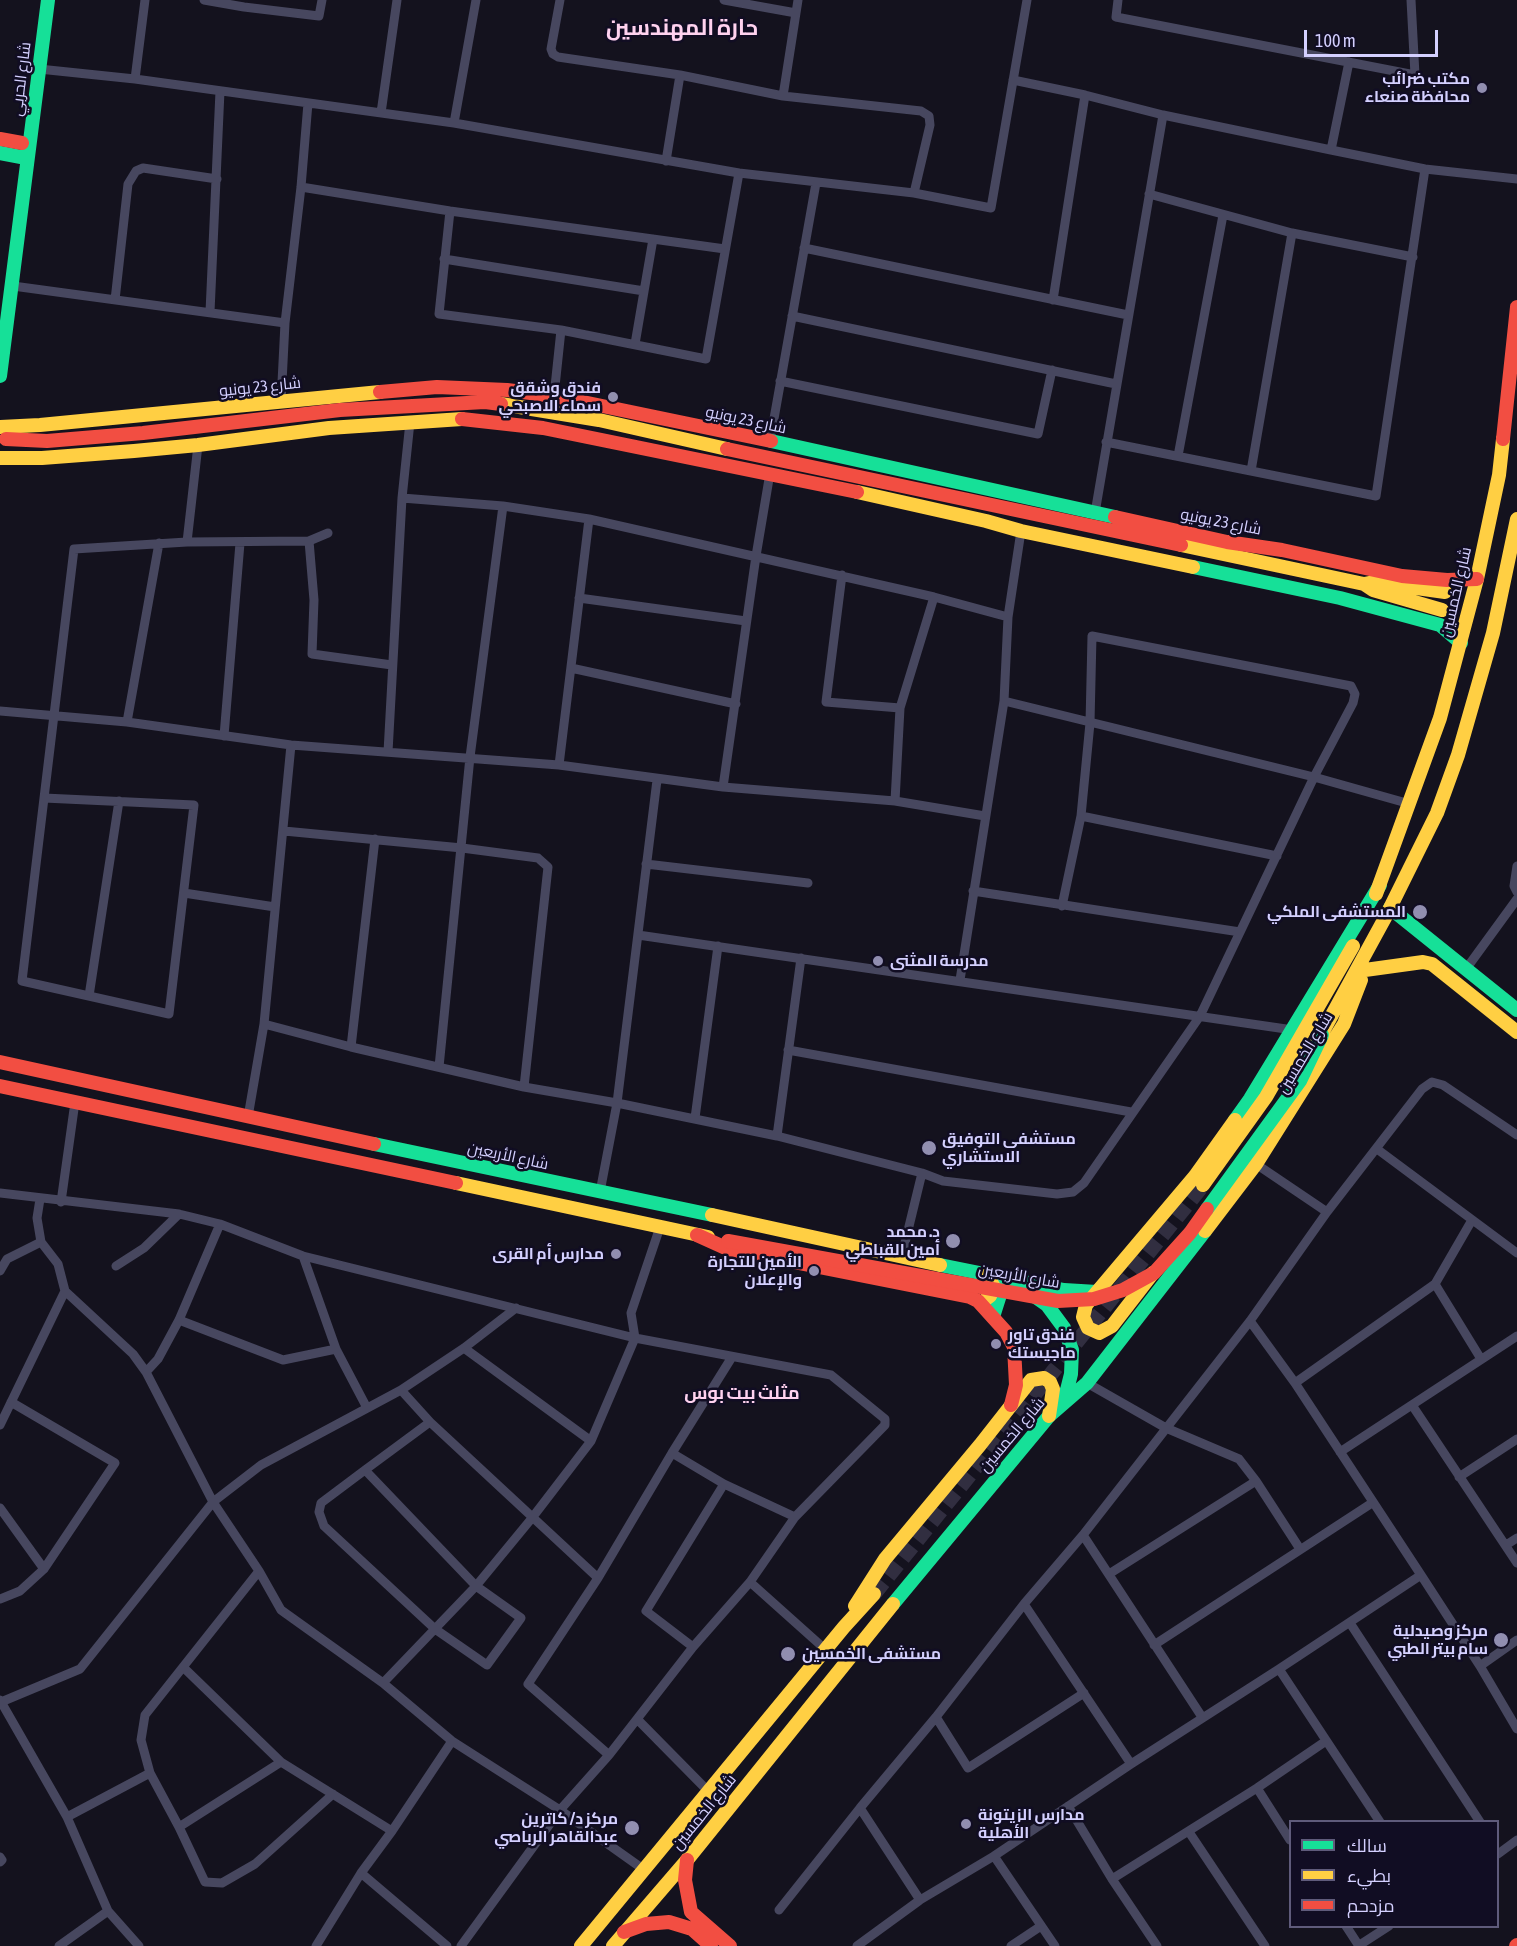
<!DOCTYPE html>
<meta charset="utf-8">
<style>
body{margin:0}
#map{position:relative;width:1517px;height:1946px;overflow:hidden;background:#14121e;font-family:"Asap Condensed",Cairo,sans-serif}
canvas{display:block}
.legend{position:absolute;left:1289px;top:1820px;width:210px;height:108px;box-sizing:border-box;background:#110d23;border:2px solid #5f5b7b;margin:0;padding:8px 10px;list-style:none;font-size:18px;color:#d4d0ff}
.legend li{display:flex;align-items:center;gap:12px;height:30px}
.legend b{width:30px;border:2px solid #5f5b7b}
.scale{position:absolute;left:1304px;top:30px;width:134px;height:27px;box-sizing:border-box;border:3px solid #d4d0ff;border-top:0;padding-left:8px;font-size:18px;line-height:21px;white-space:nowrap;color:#d4d0ff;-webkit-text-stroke:4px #110d23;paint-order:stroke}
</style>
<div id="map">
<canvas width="1517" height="1946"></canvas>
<ul class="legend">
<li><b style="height:8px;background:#16e098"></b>سالك</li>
<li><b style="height:8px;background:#ffcf43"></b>بطيء</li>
<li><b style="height:8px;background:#f24e42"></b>مزدحم</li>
</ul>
<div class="scale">100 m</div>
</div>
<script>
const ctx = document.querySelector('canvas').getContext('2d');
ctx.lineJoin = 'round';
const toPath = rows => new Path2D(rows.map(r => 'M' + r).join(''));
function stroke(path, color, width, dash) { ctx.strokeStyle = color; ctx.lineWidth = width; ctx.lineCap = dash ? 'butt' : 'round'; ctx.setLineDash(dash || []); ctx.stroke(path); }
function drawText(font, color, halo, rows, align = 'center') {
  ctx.font = font + ' "Asap Condensed",Cairo,sans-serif'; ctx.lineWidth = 5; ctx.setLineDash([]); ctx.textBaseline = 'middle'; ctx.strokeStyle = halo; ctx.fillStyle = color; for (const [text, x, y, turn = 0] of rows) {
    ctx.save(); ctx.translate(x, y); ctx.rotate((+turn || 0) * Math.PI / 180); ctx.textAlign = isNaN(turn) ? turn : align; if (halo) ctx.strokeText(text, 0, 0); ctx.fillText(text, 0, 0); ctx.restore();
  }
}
const primaryTunnel = toPath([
 [874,1594,1203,1185]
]);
const street = toPath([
 [204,0,244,7,319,16,322,0],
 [560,0,551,49,553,54,558,57,680,75,783,96,921,111,929,116,930,125,914,193],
 [724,0,796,13],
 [1118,0,1116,17,1415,75,1411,0],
 [39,69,135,79,454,123,739,173,914,193,991,208,1027,0],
 [135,79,145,0],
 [1013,80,1085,95,1163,115,1331,150,1425,169,1517,179],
 [783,96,798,0],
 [381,113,397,0],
 [454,123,476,0],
 [1331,150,1349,62],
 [666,161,680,75],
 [301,187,450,211,725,249],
 [1149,194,1292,233,1413,257],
 [450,211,439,314,561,330,706,359,739,173],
 [804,248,1128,315],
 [444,259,644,291],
 [13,286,285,323],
 [115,300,128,184,136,171,143,168,217,179],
 [1053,300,1085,95],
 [210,312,220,91],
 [792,316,1116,384],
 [635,344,653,239],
 [780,381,1038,434,1052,370],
 [554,396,561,330],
 [281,402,285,323,301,187,308,103],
 [770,441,816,183],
 [1106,442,1376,496,1425,169],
 [1178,456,1223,215],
 [1251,471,1292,233],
 [402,498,503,506,589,519,934,597,1008,617],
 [1095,513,1163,115],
 [309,541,314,600,312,654,392,665],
 [187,542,198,445],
 [842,575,826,702,900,708],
 [579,598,746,621],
 [571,668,736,704],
 [1004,701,1314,777,1410,804],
 [0,711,127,722,291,745,559,765,723,787,895,801,985,816],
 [127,722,159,543],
 [224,736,240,543],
 [388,752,402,498,410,422],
 [559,765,589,519],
 [723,787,756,556,770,473],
 [44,798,194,805,169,1014,22,981,54,715,74,549,187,542,309,541,328,533],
 [895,801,900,708,934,597],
 [1081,816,1277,856],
 [284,831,462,848,538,858,548,867,524,1087],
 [646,864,808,883],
 [1517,866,1514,886,1517,892],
 [973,891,1240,932],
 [184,893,275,907],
 [638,935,1293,1030],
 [1466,969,1517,899],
 [960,980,1004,701,1008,617,1021,531],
 [89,996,119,801],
 [264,1024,351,1047,524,1087,617,1103,777,1136,922,1173,943,1181,1057,1194,1073,1192,1084,1183,1200,1016,1314,777,1353,703,1355,694,1351,686,1092,636,1090,723,1081,816,1062,906],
 [351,1047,375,839],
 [788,1050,1131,1112],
 [439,1067,470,757,503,506],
 [248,1117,264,1024,291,745],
 [695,1118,718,946],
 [777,1136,801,958],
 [1377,1149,1517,1253],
 [1256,1164,1327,1212],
 [600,1192,617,1103,657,780],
 [0,1193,179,1214,220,1224,303,1256,635,1338,831,1375,885,1419,885,1425,795,1517,750,1582,693,1647,609,1755,560,1810,461,1946],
 [40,1199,37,1218,41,1242,58,1264,65,1291,133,1354,146,1372,213,1502,259,1571,281,1610,383,1683,452,1741,560,1810,643,1869],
 [61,1202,75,1102],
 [902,1255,922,1173],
 [303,1256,336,1349,367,1408],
 [116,1266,144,1248,179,1214],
 [0,1271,7,1259,41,1242],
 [1435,1284,1481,1359],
 [179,1320,283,1360,336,1349],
 [1250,1321,1295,1383,1421,1575,1480,1666,1517,1729],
 [464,1348,591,1441],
 [146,1372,158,1359,179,1320,220,1224],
 [1087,1383,1166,1428,1239,1459,1256,1481,1300,1549],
 [1295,1383,1435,1284,1472,1220],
 [401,1390,430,1422,598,1578],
 [1412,1405,1517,1563],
 [0,1425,65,1291],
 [1340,1452,1517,1336],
 [672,1453,724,1484,795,1517],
 [365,1470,476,1586,521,1618,487,1665,435,1629,324,1526,319,1512,321,1503,365,1470,430,1422],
 [1459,1477,1517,1439],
 [0,1508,44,1569],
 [1083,1535,1202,1717],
 [1506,1545,1517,1538],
 [259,1571,145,1715,141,1740,150,1773,179,1827,205,1882,222,1883,255,1864,333,1794],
 [1109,1574,1256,1481],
 [750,1582,826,1650],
 [0,1599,20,1591,44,1569,115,1463,11,1402],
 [1024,1604,1131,1764],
 [1350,1623,1480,1822],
 [1154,1645,1372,1503],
 [693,1647,646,1611,724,1484],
 [1480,1666,1517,1640],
 [183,1667,281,1762,392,1831],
 [1279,1669,1380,1822],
 [383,1683,476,1586,532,1518,591,1441,635,1338,631,1313,660,1227],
 [0,1700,67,1817,108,1911,139,1946],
 [1,1702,80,1669,213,1502,261,1465,401,1390,464,1348,516,1308],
 [936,1717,968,1768,1084,1693],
 [638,1720,708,1791],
 [609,1755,528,1684,598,1578,672,1453,732,1357],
 [1257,1788,1290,1840],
 [1068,1806,1112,1879,1157,1946],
 [67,1817,150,1773],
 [179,1827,281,1762],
 [1189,1832,1265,1946],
 [1498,1854,1517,1840],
 [994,1856,1055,1946],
 [0,1857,2,1860,0,1862],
 [361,1873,447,1946],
 [1112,1879,1257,1788,1326,1741],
 [920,1900,860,1808,936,1717,1024,1604,1083,1535,1250,1321,1327,1212,1422,1089,1432,1082,1443,1085,1517,1135],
 [779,1910,860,1808],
 [1346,1926,1359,1946],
 [59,1946,108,1911],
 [316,1946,361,1873,392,1831,452,1741],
 [857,1946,920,1900,994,1856,1131,1764,1279,1669,1421,1575],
 [1011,1946,1041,1926],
 [1358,1946,1389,1926]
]);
const fast = toPath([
 [0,153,21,157],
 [0,376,48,0],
 [771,441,1115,517],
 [1193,567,1340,598,1440,625,1461,643],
 [1390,908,1517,1010],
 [1235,1120,1250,1099,1380,885],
 [374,1144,712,1215],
 [940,1265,1064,1290,1097,1292,1103,1286],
 [993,1317,1000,1295,1010,1279,1047,1305,1064,1328,1072,1350,1071,1374,1067,1390,1059,1403],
 [893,1604,1049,1416,1087,1383,1205,1231]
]);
const slow = toPath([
 [501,404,599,420,727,449],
 [0,427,40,425,380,392],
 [0,458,42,458,134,451,198,445,329,428,462,419],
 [857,492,986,521,1021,531,1193,567],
 [1181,545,1364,584,1374,582,1445,592],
 [1364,584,1373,590,1442,610],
 [1376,894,1440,718,1477,579,1499,475,1503,439],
 [1365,970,1423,962,1432,964,1517,1032],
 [1315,1046,1386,916,1437,813,1458,755,1493,633,1517,519],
 [456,1183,708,1237],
 [1203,1185,1266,1097,1353,946],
 [712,1215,940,1265],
 [1205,1231,1256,1164,1344,1024,1361,980],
 [1153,1273,1112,1326,1099,1333,1088,1328,1083,1317,1086,1305,1195,1176,1235,1120],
 [986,1299,990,1296,994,1287,987,1275],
 [855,1606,885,1559,980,1445,1031,1380,1044,1378,1050,1382,1053,1389,1049,1416],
 [581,1946,844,1627,874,1594],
 [613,1946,687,1860,893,1604]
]);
const jam = toPath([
 [0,139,22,143],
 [380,392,437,387,507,390,554,396,771,441],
 [462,419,543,428,857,492],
 [6,439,47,441,143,433,340,410,485,402,501,404],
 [1503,439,1517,307],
 [727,449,1181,545],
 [1115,517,1227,542,1282,550,1402,576,1447,580,1477,579],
 [0,1062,374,1144],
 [0,1086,456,1183],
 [697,1235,728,1249,970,1297,978,1301,1006,1332,1014,1347,1016,1385,1011,1405],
 [687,1860,685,1880,691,1912,730,1946],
 [624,1932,646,1924,669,1922,692,1929,711,1946],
 [1516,1946,1517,1945]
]);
const fastBridge = toPath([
 [1207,1209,1300,1081,1322,1035]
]);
const jamBridge = toPath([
 [728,1241,1058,1301,1094,1299,1123,1290,1154,1273,1190,1233,1207,1209]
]);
const markers = [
 [1482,88,6,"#918eb0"],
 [613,397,6,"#918eb0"],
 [1420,912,8,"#918eb0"],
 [878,961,6,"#918eb0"],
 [929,1148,8,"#918eb0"],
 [953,1241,8,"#918eb0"],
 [616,1254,6,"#918eb0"],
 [814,1271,6,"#918eb0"],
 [996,1344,6,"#918eb0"],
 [1501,1640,8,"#918eb0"],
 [788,1654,8,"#918eb0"],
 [966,1824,6,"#918eb0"],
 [632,1828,8,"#918eb0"]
];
const streetNames = [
 ["شارع الحربي",21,79,-83],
 ["شارع 23 يونيو",260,387,-6],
 ["شارع 23 يونيو",746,420,12],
 ["شارع 23 يونيو",1221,522,11],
 ["شارع الخمسين",1456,592,-77],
 ["شارع الخمسين",1305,1053,-59],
 ["شارع الأربعين",508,1156,12],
 ["شارع الأربعين",1019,1276,10],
 ["شارع الخمسين",1012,1435,-50],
 ["شارع الخمسين",704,1812,-51]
];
const poiNames = [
 ["مكتب ضرائب",1470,79],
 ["محافظة صنعاء",1470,97],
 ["فندق وشقق",601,388],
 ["سماء الاصبحي",601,406],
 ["المستشفى الملكي",1406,912],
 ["مدرسة المثنى",890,961,"left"],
 ["مستشفى التوفيق",942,1139,"left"],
 ["الاستشاري",942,1157,"left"],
 ["د. محمد",940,1232],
 ["أمين القباطي",940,1250],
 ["مدارس أم القرى",604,1254],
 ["الأمين للتجارة",802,1262],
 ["والإعلان",802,1280],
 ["فندق تاور",1008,1335,"left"],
 ["ماجيستك",1008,1353,"left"],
 ["مركز وصيدلية",1488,1631],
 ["سام بيتر الطبي",1488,1649],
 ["مستشفى الخمسين",802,1654,"left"],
 ["مدارس الزيتونة",978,1815,"left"],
 ["الأهلية",978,1833,"left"],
 ["مركز د/ كاترين",618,1819],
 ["عبدالقاهر الرباصي",618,1837]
];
const neighbourhoodNames = [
 ["مثلث بيت بوس",742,1393]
];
const districtNames = [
 ["حارة المهندسين",682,28]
];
stroke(primaryTunnel, '#312e40', 15, [15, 8]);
stroke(street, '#47475f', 9);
stroke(fast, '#16e098', 14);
stroke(slow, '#ffcf43', 14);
stroke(jam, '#f24e42', 14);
stroke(fastBridge, '#16e098', 14);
stroke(jamBridge, '#f24e42', 14);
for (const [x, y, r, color] of markers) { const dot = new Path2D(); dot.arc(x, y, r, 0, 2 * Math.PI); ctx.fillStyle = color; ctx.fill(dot); stroke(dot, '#110d23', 2); }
drawText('16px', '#d4d0ff', '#110d23', streetNames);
drawText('bold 16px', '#d4d0ff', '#110d23', poiNames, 'right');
drawText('bold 18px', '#ffd2ef', '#110d23', neighbourhoodNames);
drawText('bold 22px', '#ffd2ef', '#110d23', districtNames);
</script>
